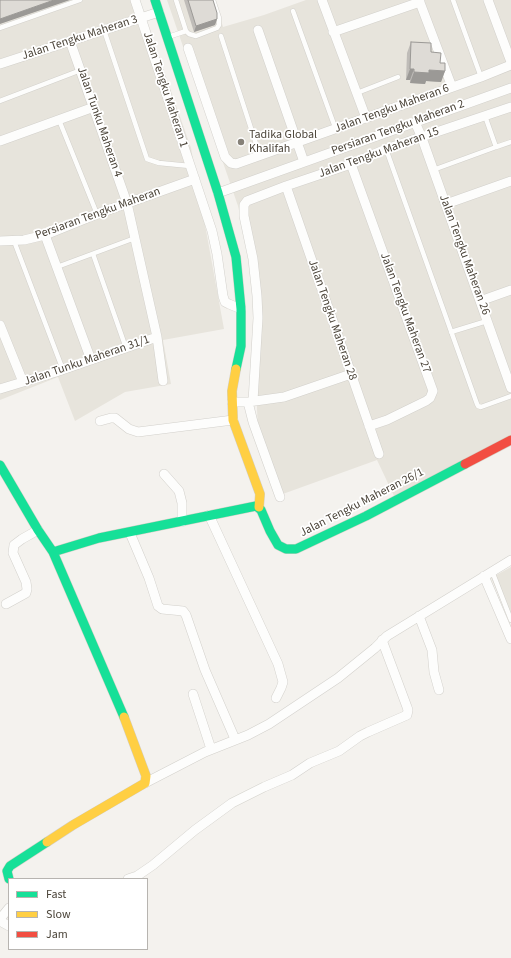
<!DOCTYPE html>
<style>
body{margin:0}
#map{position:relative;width:511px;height:958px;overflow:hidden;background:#f4f2ee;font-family:"Source Sans 3",sans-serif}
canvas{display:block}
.legend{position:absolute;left:8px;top:878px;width:140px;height:72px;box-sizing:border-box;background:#fff;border:1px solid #b7b4b0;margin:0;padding:5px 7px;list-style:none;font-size:12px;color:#4b4439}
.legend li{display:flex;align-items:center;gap:8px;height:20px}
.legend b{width:20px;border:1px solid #b7b4b0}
</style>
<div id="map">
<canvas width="511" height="958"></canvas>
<ul class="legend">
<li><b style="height:5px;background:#16e098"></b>Fast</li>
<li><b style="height:5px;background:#ffcf43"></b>Slow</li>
<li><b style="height:5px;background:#f24e42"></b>Jam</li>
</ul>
</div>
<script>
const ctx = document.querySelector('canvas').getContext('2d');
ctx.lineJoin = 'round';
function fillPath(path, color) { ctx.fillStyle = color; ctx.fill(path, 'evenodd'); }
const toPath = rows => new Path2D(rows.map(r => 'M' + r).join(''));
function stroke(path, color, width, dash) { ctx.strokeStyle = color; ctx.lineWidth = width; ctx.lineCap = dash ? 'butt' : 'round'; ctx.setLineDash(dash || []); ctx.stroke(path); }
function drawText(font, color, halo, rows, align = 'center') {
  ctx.font = font + ' "Source Sans 3",sans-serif'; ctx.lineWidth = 3.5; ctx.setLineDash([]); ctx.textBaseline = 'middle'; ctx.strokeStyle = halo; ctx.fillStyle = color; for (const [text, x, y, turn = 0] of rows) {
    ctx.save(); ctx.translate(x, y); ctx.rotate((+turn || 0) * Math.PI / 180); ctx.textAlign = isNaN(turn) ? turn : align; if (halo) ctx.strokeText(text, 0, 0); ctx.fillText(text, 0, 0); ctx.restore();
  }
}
const residential = toPath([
 [0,0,139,0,191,148,224,329,163,340,171,384,125,392,75,421,58,377,0,400],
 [167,0,215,0,223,27,264,15,306,0,511,0,511,442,395,498,377,460,280,495,258,435,256,380,263,317,238,206],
 [511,567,511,623,491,578]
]);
const lane = toPath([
 [176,0,186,31,189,34,196,36,217,28,219,25,219,18,213,0],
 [453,0,481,77],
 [293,11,336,130],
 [0,28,80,0],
 [104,30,147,159,159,163,190,166],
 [221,36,260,156],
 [168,37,186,31],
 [357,93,398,77],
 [0,101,81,70],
 [59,120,97,214],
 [496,147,511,142],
 [386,149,477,404,478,406,481,407,511,396],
 [433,170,496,147,485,116],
 [14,241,63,370],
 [93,254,126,348],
 [57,267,135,238],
 [451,332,487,321],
 [492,571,511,620]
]);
const street = toPath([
 [135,0,212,231,217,254,223,296,225,302,229,304,241,309],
 [322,0,366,118],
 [419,0,452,87],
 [488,0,511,62],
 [258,30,304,162],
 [333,32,420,2],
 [70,41,127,203,157,337,163,381],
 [188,48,225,157,231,163,236,164,481,77,511,65],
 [0,64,159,12],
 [415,122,422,138,511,388],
 [0,141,94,107],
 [351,164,433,391,430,398,426,401,387,420,369,426],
 [286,186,379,454],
 [218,193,511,88],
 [446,204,511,181],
 [45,235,91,360],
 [0,241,24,240,45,235,97,214,195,179],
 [480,301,511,290],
 [0,325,23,382],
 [0,389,56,372,157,337],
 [253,401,258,318,257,296,253,259,244,216,244,205,247,201,286,186,351,164,386,149,511,107],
 [232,402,248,402,284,397,351,374],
 [248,402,253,422,280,497],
 [100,421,111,418,115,418,129,429,138,432,233,420],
 [164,474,179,491,182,503,182,522],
 [209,515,278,664,283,682,281,688,276,698],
 [130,533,149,578,158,606,162,609,183,611,186,615,205,670,235,739],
 [484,576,511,639],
 [6,604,26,593,27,589,26,582,13,553,14,545,22,539,38,530],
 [419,616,432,650,434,672,439,690],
 [193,694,211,749],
 [145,783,205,752,248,735,269,724,338,678,375,648,387,636,511,560],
 [128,879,137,876,153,865,195,830,232,803,264,787,292,775,310,763,339,751,360,736,368,732,407,715,408,710,407,707,382,640],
 [0,919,9,908],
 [0,921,9,926]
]);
const fast = toPath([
 [155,0,218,193,236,257,241,309,241,346,236,369],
 [0,465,38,530,53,552,124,717],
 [53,552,99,538,256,506,261,510,270,531,278,545,286,549,296,549,366,516,465,464],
 [9,879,7,871,10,866,47,842]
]);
const slow = toPath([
 [236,369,232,391,233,420,260,494,259,507],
 [47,842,73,825,145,783,146,776,124,717]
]);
const jam = toPath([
 [465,464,511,440]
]);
const wall = toPath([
 [184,0,213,0,217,19,215,25,194,32],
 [411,42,440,63,445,71,441,82,426,81,425,84,410,83,410,80,406,80,407,53]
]);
const shadedWall = toPath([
 [54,0,70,0,0,24,0,19],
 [217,19,215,25,194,32,196,26],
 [410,69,414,69,410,80,406,80],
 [429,70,445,71,441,82,426,81,425,84,410,83,414,72]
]);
const building = toPath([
 [0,0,54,0,0,19,0,0],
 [188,0,213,0,217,13,217,19,196,26,188,0],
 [411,42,431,43,431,52,441,53,440,63,445,63,445,71,429,70,429,73,414,72,414,69,410,69,411,42]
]);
const markers = [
 [241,142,4,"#868178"]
];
const streetNames = [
 ["Jalan Tengku Maheran 3",80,38,-18],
 ["Jalan Tengku Maheran 1",165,90,72],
 ["Jalan Tengku Maheran 6",392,109,-20],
 ["Jalan Tunku Maheran 4",99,122,71],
 ["Persiaran Tengku Maheran 2",398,128,-20],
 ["Jalan Tengku Maheran 15",379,153,-20],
 ["Persiaran Tengku Maheran",98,214,-20],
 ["Jalan Tengku Maheran 26",464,255,70],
 ["Jalan Tengku Maheran 27",405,313,70],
 ["Jalan Tengku Maheran 28",332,320,71],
 ["Jalan Tunku Maheran 31/1",87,361,-19],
 ["Jalan Tengku Maheran 26/1",362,503,-27]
];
const poiNames = [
 ["Tadika Global",249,135],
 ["Khalifah",249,149]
];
fillPath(residential, '#e7e4dc');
stroke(lane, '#d2d0cb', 5.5);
stroke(street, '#d2d0cb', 10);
stroke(fast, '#d3cfc5', 10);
stroke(slow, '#d3cfc5', 10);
stroke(jam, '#d3cfc5', 10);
stroke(lane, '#fdfdfc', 4.5);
stroke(street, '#fdfdfc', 9);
stroke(fast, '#16e098', 9);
stroke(slow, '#ffcf43', 9);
stroke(jam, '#f24e42', 9);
fillPath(wall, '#bfbcb8');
fillPath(shadedWall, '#9b9996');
fillPath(building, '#dedbd6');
stroke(building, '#9b9996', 1);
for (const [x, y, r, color] of markers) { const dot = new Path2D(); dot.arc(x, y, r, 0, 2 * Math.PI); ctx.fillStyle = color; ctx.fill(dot); stroke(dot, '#fff', 1.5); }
drawText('12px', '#4b4439', '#fff', streetNames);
drawText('12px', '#4b4439', '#fff', poiNames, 'left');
</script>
